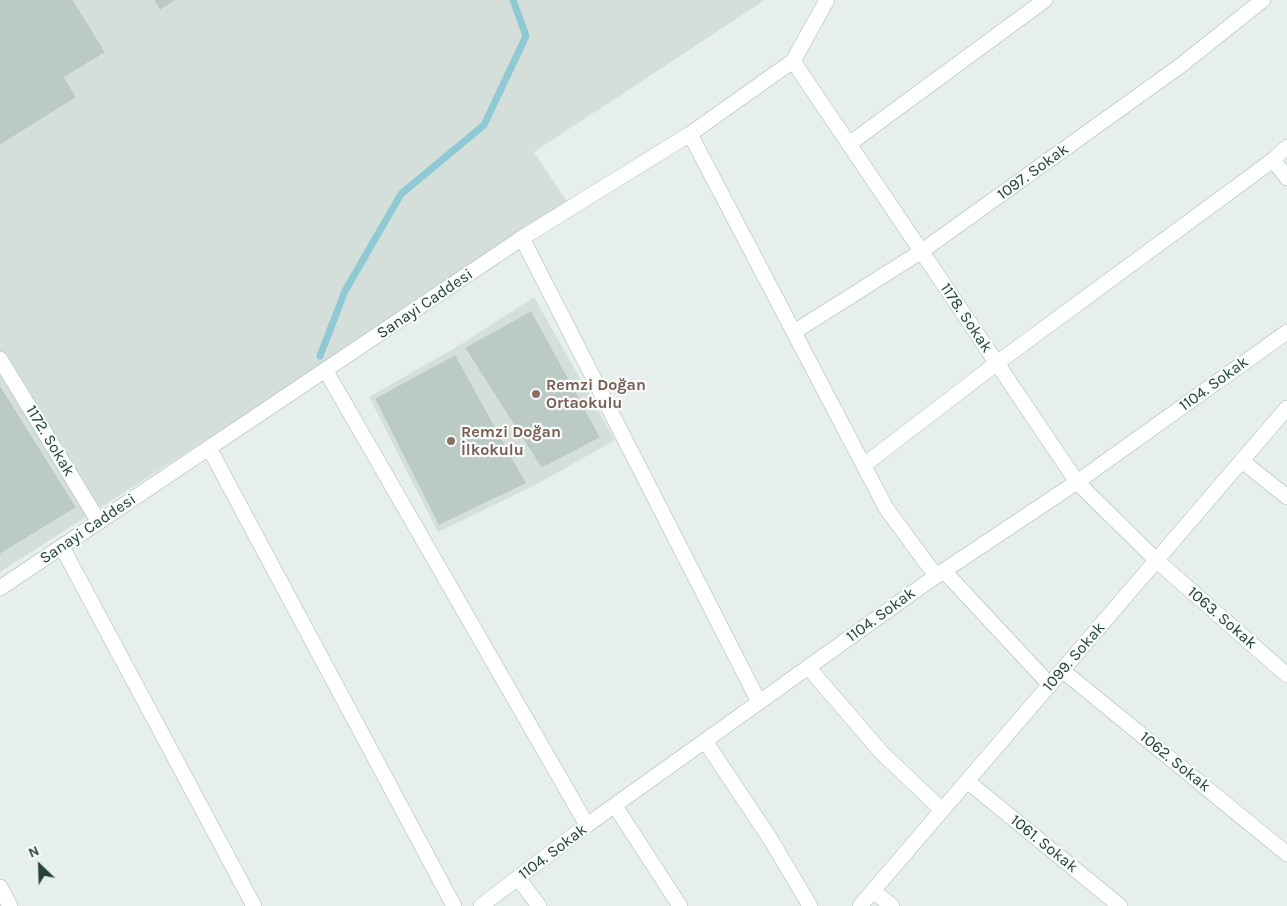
<!DOCTYPE html>
<meta charset="utf-8">
<style>
body{margin:0}
#map{position:relative;width:1287px;height:906px;overflow:hidden;background:#e6efeb;font-family:Karla,sans-serif}
canvas{display:block}
.north{position:absolute;left:15px;top:841px;width:50px;height:50px;-webkit-text-stroke:4px #f7fbf9;paint-order:stroke;rotate:336deg;font-size:14px;font-weight:700;line-height:20px;text-align:center;color:#24423a}
.north::after{content:'';display:block;margin:auto;width:18px;height:22px;background:#24423a;clip-path:polygon(50% 0,100% 100%,50% 72%,0 100%)}
</style>
<div id="map">
<canvas width="1287" height="906"></canvas>
<div class="north">N</div>
</div>
<script>
const ctx = document.querySelector('canvas').getContext('2d');
ctx.lineJoin = 'round';
function fillPath(path, color) { ctx.fillStyle = color; ctx.fill(path, 'evenodd'); }
const toPath = rows => new Path2D(rows.map(r => 'M' + r).join(''));
function stroke(path, color, width, dash) { ctx.strokeStyle = color; ctx.lineWidth = width; ctx.lineCap = dash ? 'butt' : 'round'; ctx.setLineDash(dash || []); ctx.stroke(path); }
function drawText(font, color, halo, rows, align = 'center') {
  ctx.font = font + ' Karla,sans-serif'; ctx.lineWidth = 4.5; ctx.setLineDash([]); ctx.textBaseline = 'middle'; ctx.strokeStyle = halo; ctx.fillStyle = color; for (const [text, x, y, turn = 0] of rows) {
    ctx.save(); ctx.translate(x, y); ctx.rotate((+turn || 0) * Math.PI / 180); ctx.textAlign = isNaN(turn) ? turn : align; if (halo) ctx.strokeText(text, 0, 0); ctx.fillText(text, 0, 0); ctx.restore();
  }
}
const built = toPath([
 [0,0,765,0,534,152,570,206,0,572],
 [534,297,615,440,537,484,438,532,369,397,455,348]
]);
const stream = toPath([
 [320,356,345,291,401,194,484,125,526,36,513,0]
]);
const building = toPath([
 [0,0,72,0,104,52,63,77,75,97,0,144,0,0],
 [155,0,174,0,160,9,155,0],
 [531,312,599,437,542,467,466,348,531,312],
 [455,356,525,483,439,524,376,399,455,356],
 [0,387,75,507,0,553,0,387]
]);
const minor = toPath([
 [690,134,886,508,936,576],
 [849,144,1045,0],
 [1273,160,1287,178],
 [522,238,759,702],
 [794,332,922,251,1180,66,1263,0],
 [0,359,99,522],
 [326,371,587,825],
 [209,448,454,906],
 [1242,461,1287,497],
 [864,465,997,363,1273,160,1287,147],
 [62,547,254,906],
 [1156,560,1287,675],
 [944,571,1050,685],
 [808,667,881,752,942,810],
 [1062,670,1287,854],
 [705,741,771,840,810,906],
 [967,781,1120,906],
 [615,806,680,906],
 [518,878,539,906],
 [0,887,10,906],
 [873,891,892,906],
 [481,906,587,825,936,576,1077,482,1287,332]
]);
const tertiary = toPath([
 [793,61,1077,482,1156,560],
 [0,588,522,238,690,134,793,61,827,0],
 [860,906,1287,408]
]);
const markers = [
 [536,394,5,"#8d6e63"],
 [451,441,5,"#8d6e63"]
];
const streetNames = [
 ["1097. Sokak",1033,172,-36],
 ["Sanayi Caddesi",425,304,-34],
 ["1178. Sokak",966,318,56],
 ["1104. Sokak",1214,384,-36],
 ["1172. Sokak",50,441,59],
 ["Sanayi Caddesi",88,529,-34],
 ["1104. Sokak",881,615,-36],
 ["1063. Sokak",1222,618,41],
 ["1099. Sokak",1074,657,-49],
 ["1062. Sokak",1175,762,39],
 ["1061. Sokak",1044,844,39],
 ["1104. Sokak",553,852,-37]
];
const educationNames = [
 ["Remzi Doğan",546,385],
 ["Ortaokulu",546,403],
 ["Remzi Doğan",461,432],
 ["İlkokulu",461,450]
];
fillPath(built, '#d4dfda');
stroke(stream, '#8ec9d4', 7);
fillPath(building, '#bbcac4');
stroke(building, '#b8c9c2', 1);
stroke(minor, '#a8b8b2', 16);
stroke(tertiary, '#a8b8b2', 16);
stroke(minor, '#fff', 15);
stroke(tertiary, '#fff', 15);
for (const [x, y, r, color] of markers) { const dot = new Path2D(); dot.arc(x, y, r, 0, 2 * Math.PI); ctx.fillStyle = color; ctx.fill(dot); stroke(dot, '#f7fbf9', 2); }
drawText('16px', '#24423a', '#f7fbf9', streetNames);
drawText('bold 16px', '#785e54', '#f7fbf9', educationNames, 'left');
</script>
